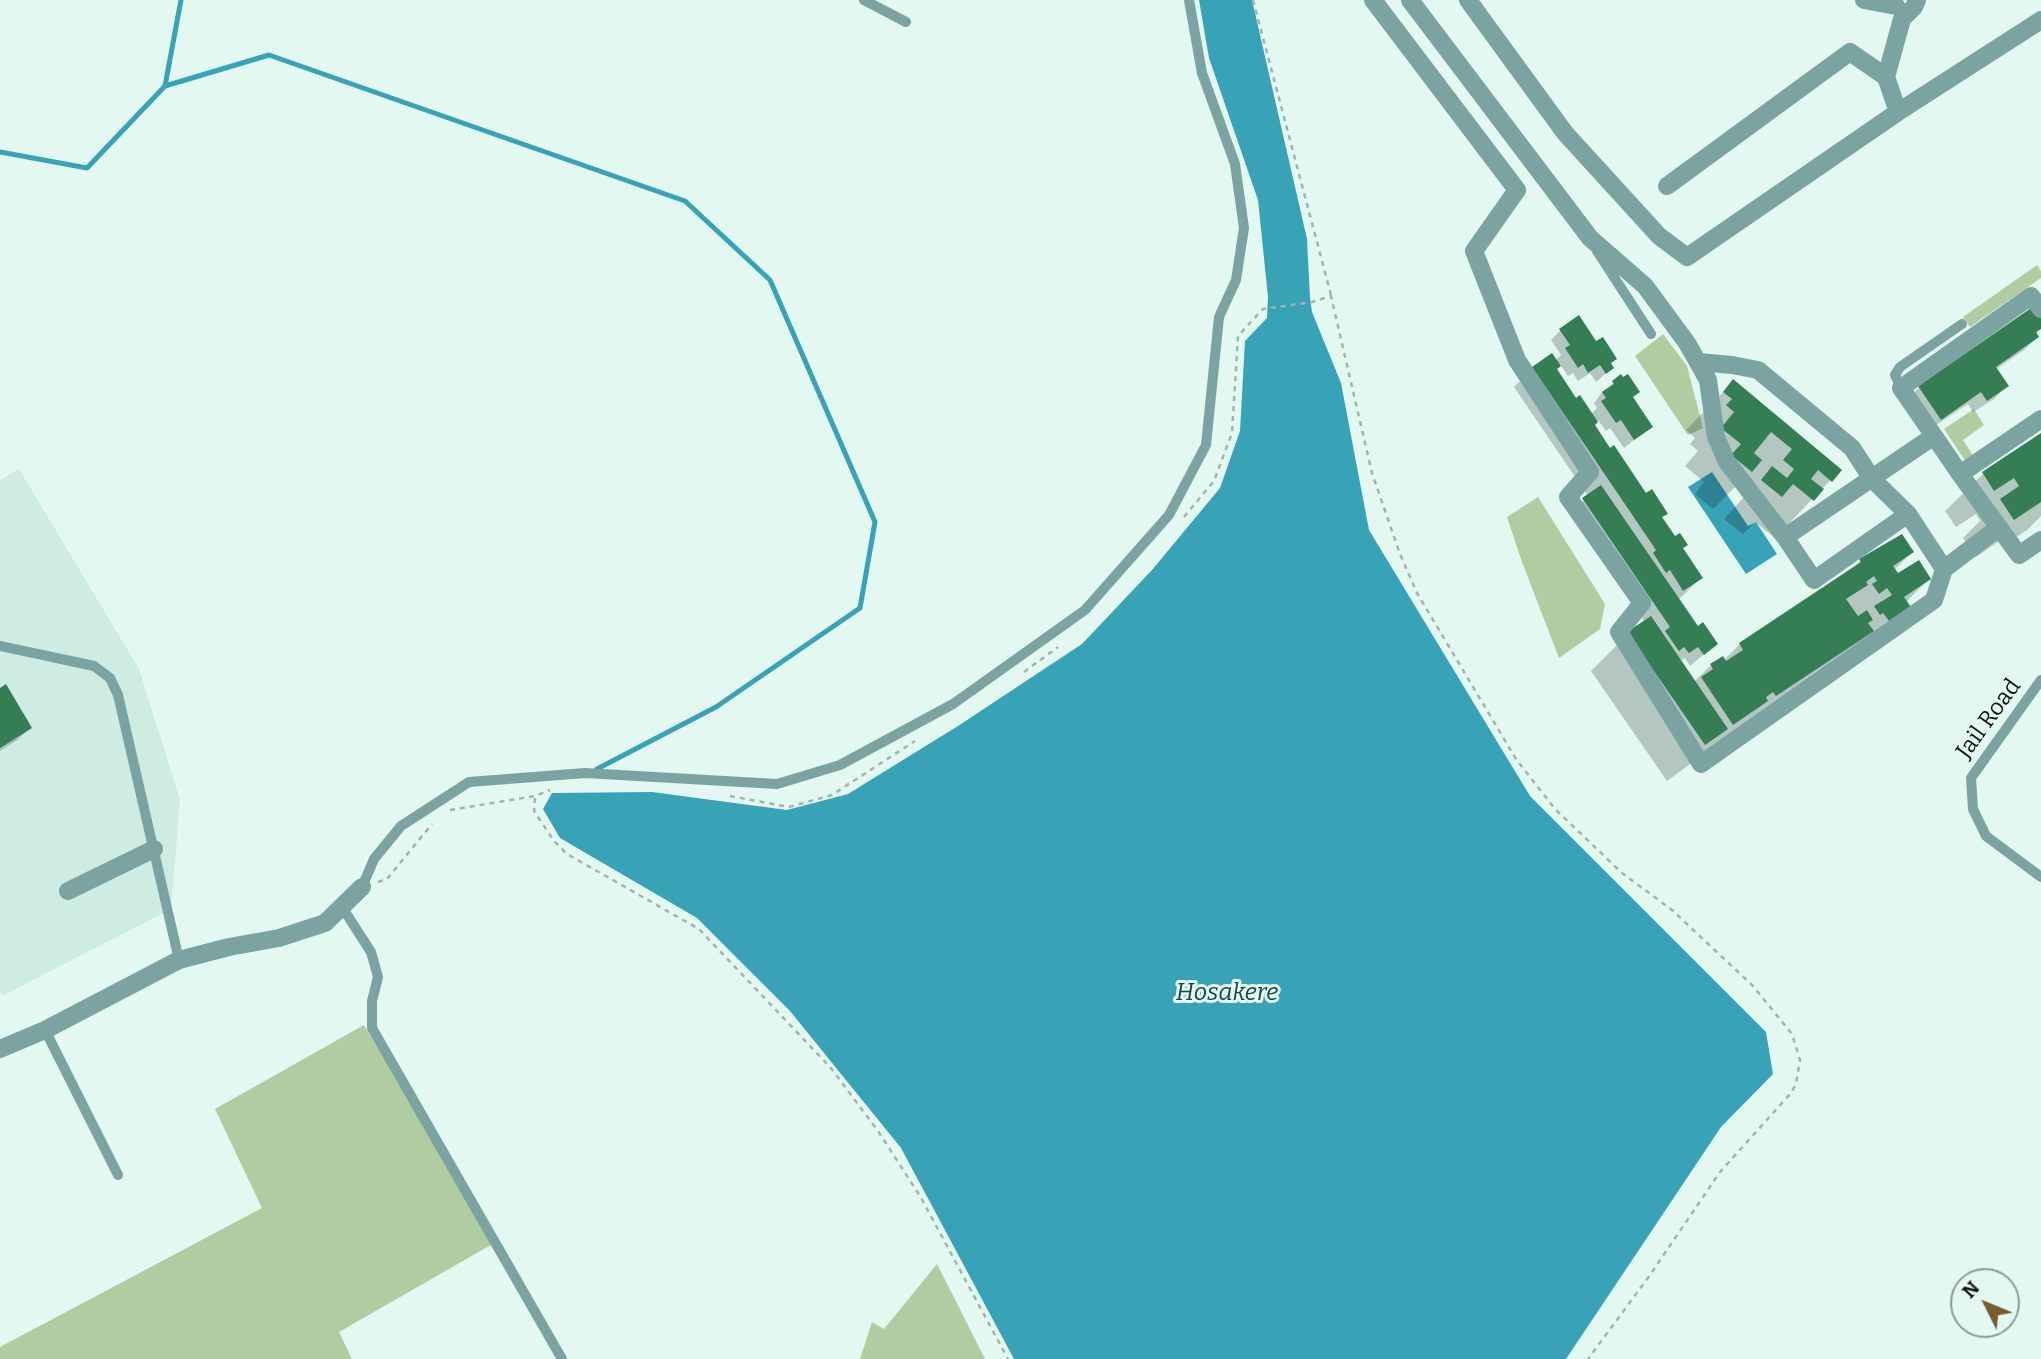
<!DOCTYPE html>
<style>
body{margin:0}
#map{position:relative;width:2041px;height:1359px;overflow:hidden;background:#e2f8f1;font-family:Bitter,serif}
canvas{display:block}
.north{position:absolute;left:1950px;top:1268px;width:70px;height:70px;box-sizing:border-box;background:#e2f8f1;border:2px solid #8d9d98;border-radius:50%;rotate:313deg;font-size:19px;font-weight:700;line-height:28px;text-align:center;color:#0e1513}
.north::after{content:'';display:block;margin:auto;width:24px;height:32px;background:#785d2f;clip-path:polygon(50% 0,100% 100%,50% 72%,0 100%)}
</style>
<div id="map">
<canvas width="2041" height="1359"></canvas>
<div class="north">N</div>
</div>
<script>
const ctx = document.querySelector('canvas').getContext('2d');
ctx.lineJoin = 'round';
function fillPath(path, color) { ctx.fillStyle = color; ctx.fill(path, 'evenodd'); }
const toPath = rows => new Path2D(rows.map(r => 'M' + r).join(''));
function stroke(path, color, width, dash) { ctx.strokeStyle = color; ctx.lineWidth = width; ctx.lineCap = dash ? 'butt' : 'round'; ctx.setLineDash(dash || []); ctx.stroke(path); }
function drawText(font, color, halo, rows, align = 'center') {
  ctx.font = font + ' Bitter,serif'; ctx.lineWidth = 6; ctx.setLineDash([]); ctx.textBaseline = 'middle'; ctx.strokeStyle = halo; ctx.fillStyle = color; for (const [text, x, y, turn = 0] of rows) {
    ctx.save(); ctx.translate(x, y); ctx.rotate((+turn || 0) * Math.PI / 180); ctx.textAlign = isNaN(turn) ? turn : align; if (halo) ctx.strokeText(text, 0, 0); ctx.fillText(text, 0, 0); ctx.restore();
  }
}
const built = toPath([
 [19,469,139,669,180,800,171,909,2,996,0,992,0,480]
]);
const green = toPath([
 [2037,265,2041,271,2041,278,1970,327,1963,317],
 [1663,334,1687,366,1703,428,1688,435,1635,356],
 [1974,409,1984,425,1963,440,1974,457,1966,462,1944,429],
 [1538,497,1605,604,1600,629,1559,658,1522,562,1507,517],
 [364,1025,496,1242,339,1332,352,1359,0,1359,0,1347,262,1208,215,1109],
 [937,1264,985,1359,860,1359,872,1322,884,1329]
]);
const water = toPath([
 [1199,0,1252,0,1307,239,1310,298,1312,312,1341,383,1369,530,1530,796,1766,1032,1773,1074,1721,1127,1566,1359,1014,1359,901,1148,790,1011,697,918,560,838,543,809,552,793,652,792,787,810,848,794,958,726,1082,644,1152,570,1220,488,1240,431,1245,341,1267,318,1268,297,1258,200,1209,58],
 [1712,472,1748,526,1756,522,1777,554,1746,574,1688,487]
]);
const shadow = toPath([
 [2033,309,2041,320,2041,328,2035,334,2037,337,2024,350,1995,370,2006,386,1994,399,1973,412,1968,404,1927,431,1906,400,1919,388],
 [1560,331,1596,344,1615,359,1610,364,1612,368,1596,382,1590,373,1578,381,1573,373,1568,376,1560,364,1555,369,1576,400,1591,414,1597,408,1594,403,1603,391,1621,377,1631,398,1651,426,1624,448,1610,428,1606,431,1598,420,1593,425,1645,496,1666,513,1661,518,1701,578,1678,600,1697,628,1716,644,1690,666,1685,658,1680,661,1694,682,1711,665,1724,660,1740,644,1851,570,1860,561,1912,552,1894,570,1898,576,1929,579,1906,602,1871,644,1694,761,1667,781,1591,671,1629,633,1645,622,1570,513,1588,496,1514,387,1533,368,1555,361,1561,355,1551,340],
 [1733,382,1840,470,1775,538,1755,522,1743,534,1724,519,1754,486,1744,478,1713,509,1695,494,1704,482,1685,466,1698,451,1690,444,1695,438,1686,430],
 [2041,435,2041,516,2027,530,2008,543,2005,537,1976,557,1963,538,1980,521,1976,514,1956,527,1945,511,1983,474],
 [0,690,30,728,17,740,0,751]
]);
const stream = toPath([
 [165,86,269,55,685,201,770,280,875,522,860,608,716,707,597,769],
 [0,152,87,168,165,86,181,0]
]);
const building = toPath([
 [2034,306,2041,317,2041,329,2036,332,2039,337,1996,367,2009,386,1987,401,1981,392,1941,420,1918,386],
 [1579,315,1596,341,1603,337,1617,359,1611,363,1614,368,1606,374,1600,365,1588,373,1583,364,1578,368,1565,348,1570,345,1559,329],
 [1552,353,1561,366,1557,369,1576,398,1580,395,1598,422,1595,425,1610,448,1614,445,1646,493,1652,489,1668,514,1662,517,1675,536,1680,533,1688,545,1683,548,1703,578,1683,591,1670,570,1666,573,1653,553,1656,550,1532,367],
 [1621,374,1623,377,1628,374,1640,392,1633,397,1653,427,1634,440,1621,420,1616,423,1601,401,1606,398,1602,392,1614,384,1612,381],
 [1733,379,1842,470,1832,482,1818,470,1811,479,1824,489,1814,501,1793,484,1782,497,1761,480,1772,466,1787,478,1794,469,1783,460,1792,449,1771,432,1754,453,1762,460,1752,472,1731,455,1741,444,1721,428,1734,412,1726,405,1732,399,1723,392],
 [2041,433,2041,502,2014,520,2000,499,2019,486,2014,478,1994,491,1982,472],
 [1601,485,1698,626,1703,622,1718,644,1704,655,1698,647,1689,653,1684,647,1679,651,1665,631,1670,627,1582,498],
 [1902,534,1914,552,1893,566,1898,573,1919,560,1931,579,1904,597,1911,607,1889,621,1883,613,1880,615,1874,606,1892,595,1887,588,1879,594,1872,584,1877,581,1874,576,1866,582,1868,585,1846,599,1858,616,1867,610,1873,620,1868,623,1874,631,1776,696,1773,692,1766,697,1768,701,1733,725,1701,677,1713,669,1710,664,1723,656,1726,661,1743,650,1739,643,1861,562,1859,559],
 [1651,616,1728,729,1705,745,1627,632],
 [6,684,32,728,0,748,0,688]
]);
const path = toPath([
 [1253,0,1331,295],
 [1184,517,1214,481,1232,433,1238,336,1263,309,1312,302,1331,296,1372,473,1400,554,1417,593,1516,759,1555,809,1622,873,1672,910,1753,986,1792,1034,1800,1060,1796,1084,1791,1093,1720,1172,1650,1275,1588,1359],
 [1024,672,1058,647],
 [730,796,789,807,832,795,915,741],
 [535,798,534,811,554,841,567,854,699,929,830,1067,878,1131,920,1196,1008,1359],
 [450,810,535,796,550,790],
 [378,882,387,879,432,824]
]);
const lane = toPath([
 [864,0,906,22],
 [1597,251,1651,334],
 [1901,388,1895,375,1900,367,1962,324],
 [0,646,94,666,110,678,118,695,179,960],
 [2041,680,1971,778,1973,809,1986,836,2041,877],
 [362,887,374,859,401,826,469,782,585,773,777,784,840,765,953,704,1085,610,1169,515,1206,445,1219,317,1236,280,1244,228,1235,164,1202,73,1189,0],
 [342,907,371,952,378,977,372,1001,372,1028,562,1359],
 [45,1030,118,1175]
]);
const street = toPath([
 [1373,0,1517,190,1474,251,1517,360,1590,472,1568,497,1642,603,1619,632,1701,764,1934,600,1944,569],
 [1410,0,1590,238,1645,286,1687,343,1708,380,1716,437,1727,462,1785,537,1814,580,1908,514,1872,479,1852,448,1758,370,1732,365,1698,362],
 [1468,0,1565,133,1659,236,1687,257,1898,112,1886,77,1902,19,1914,7,1917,0],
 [1864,0,1896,6],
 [1898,112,2041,20],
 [1667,186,1850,52,1886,77],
 [1934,436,1901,388,2031,296,2041,309],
 [1960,474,2019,555,2041,540],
 [1908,514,1944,569,1998,528],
 [1785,537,1934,436,1960,474,2041,419],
 [68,891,154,849],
 [0,1049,45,1030,179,960,229,947,279,938,325,923,362,887]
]);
const streetNames = [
 ["Jail Road",1989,719,-54]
];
const waterNames = [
 ["Hosakere",1227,993]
];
fillPath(built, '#ceece2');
fillPath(green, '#b0cda2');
fillPath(water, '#38a3b7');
fillPath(shadow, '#0003');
stroke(stream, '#38a3b7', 5);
fillPath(building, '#357d52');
stroke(path, '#a2b4ae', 2.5, [5, 5]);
stroke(lane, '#7aa3a1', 10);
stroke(street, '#7aa3a1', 18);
drawText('23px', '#0e1513', '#e2f8f1', streetNames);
drawText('italic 24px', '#16454d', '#e2f8f1', waterNames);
</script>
